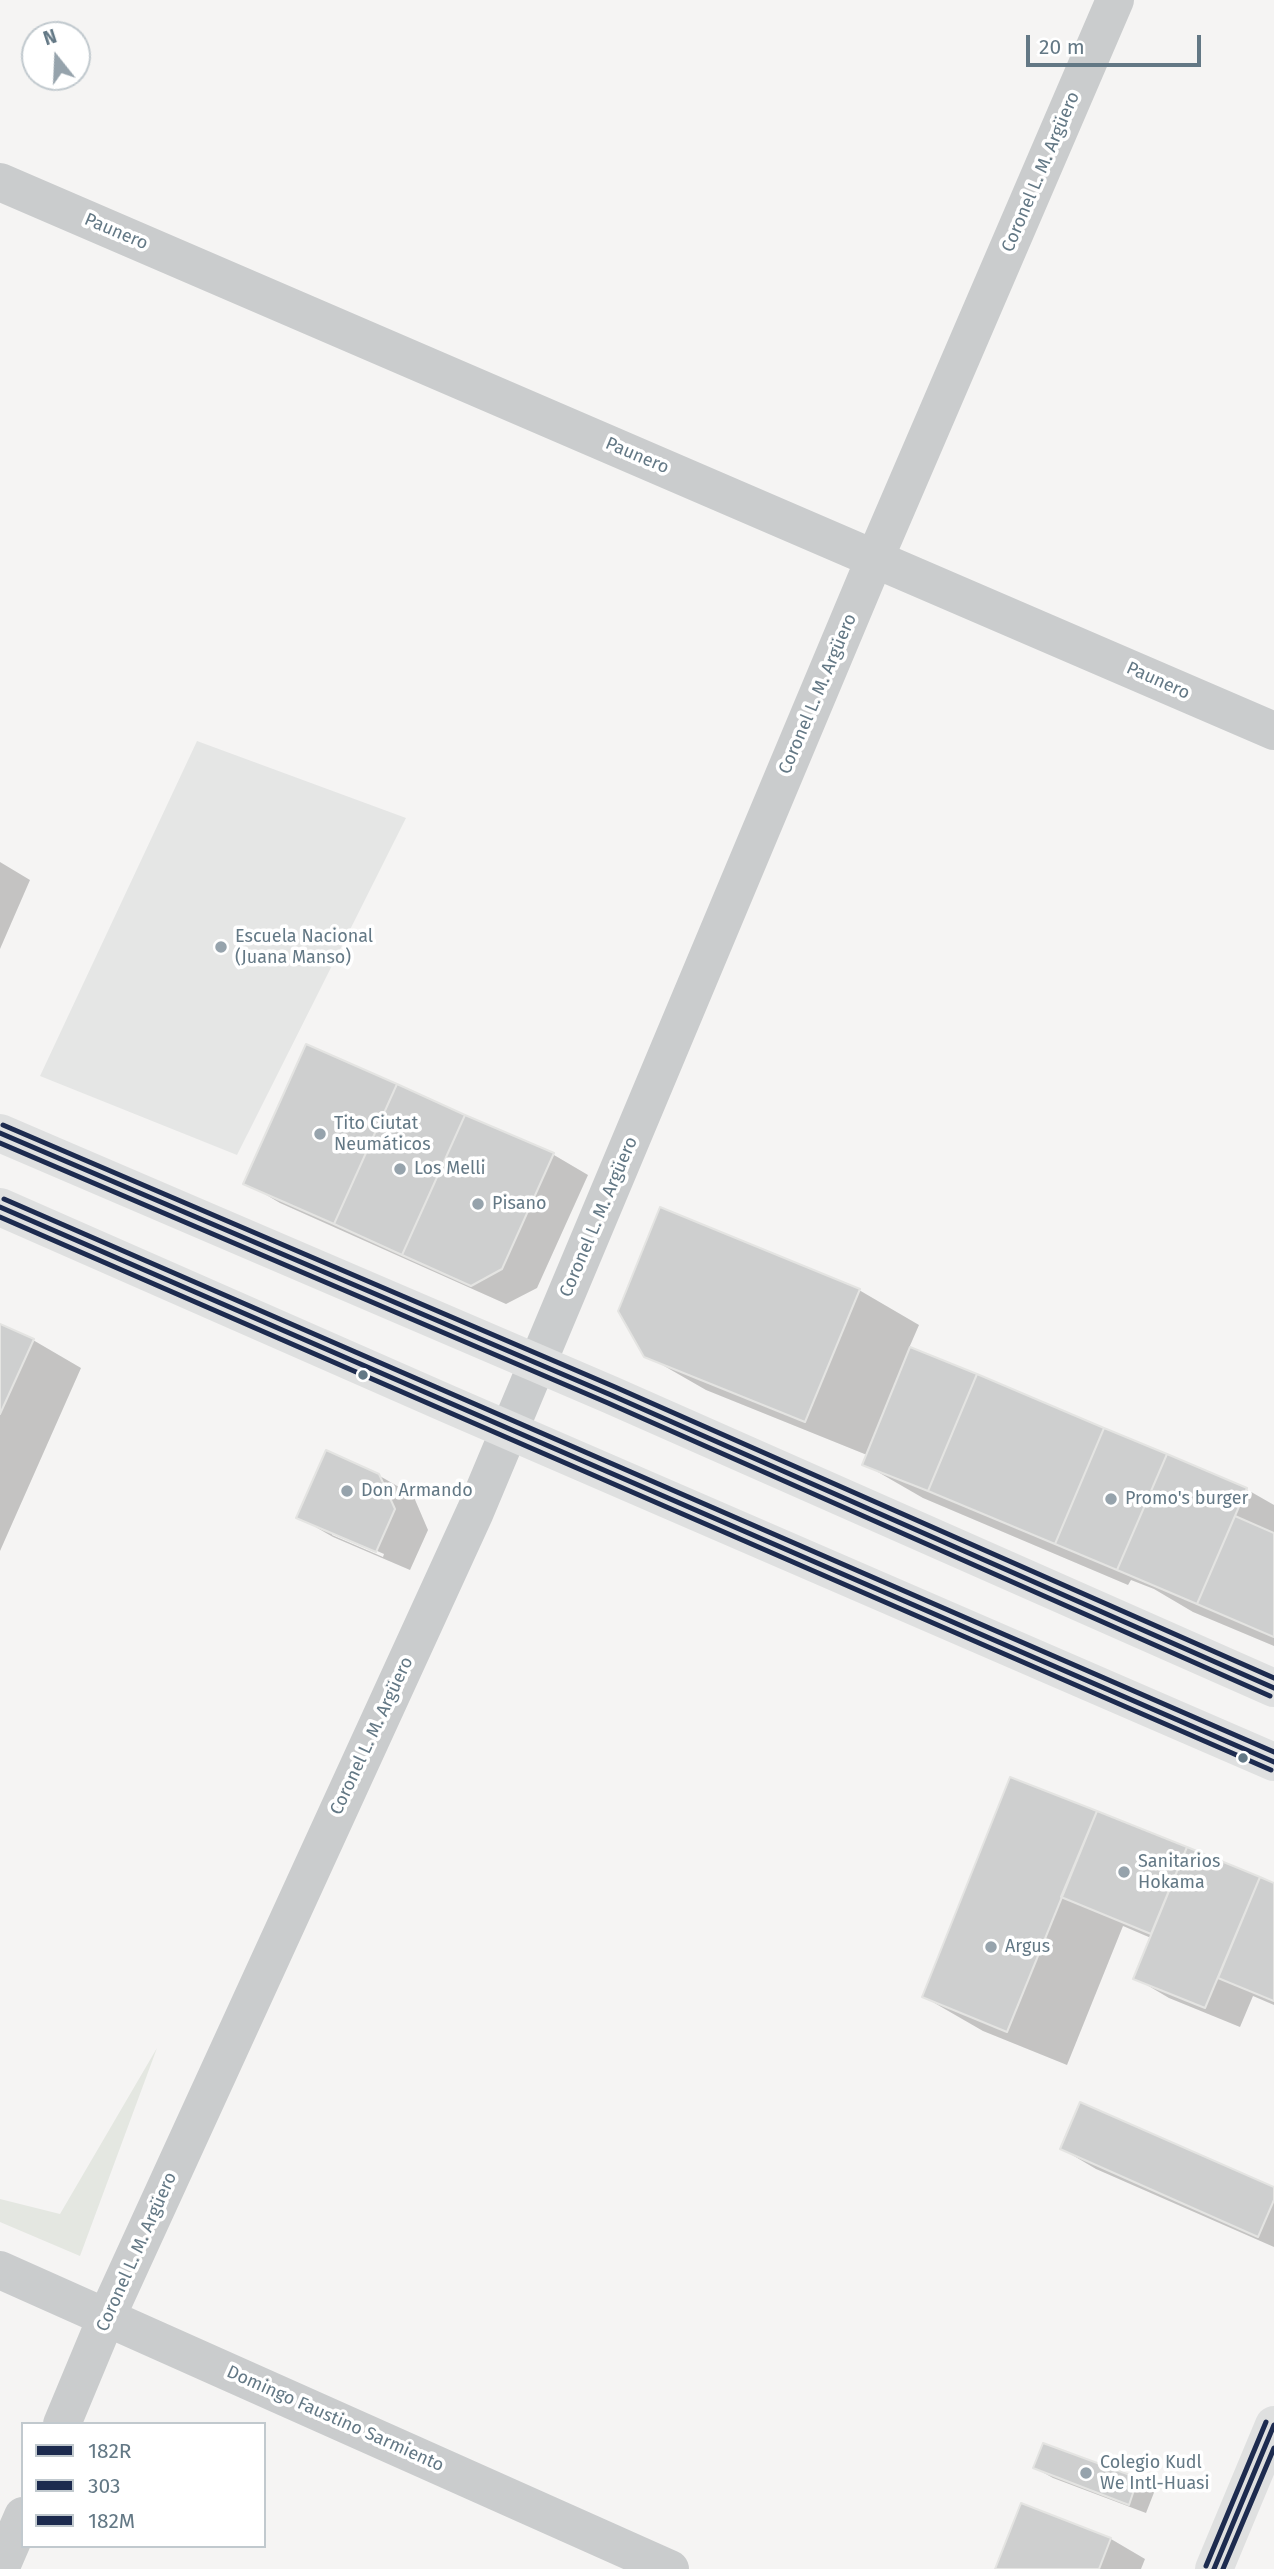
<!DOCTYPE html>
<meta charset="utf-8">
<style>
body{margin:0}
#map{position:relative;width:1274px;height:2569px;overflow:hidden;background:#f5f4f3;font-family:"Fira Sans",sans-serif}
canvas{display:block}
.legend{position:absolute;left:21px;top:2422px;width:245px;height:126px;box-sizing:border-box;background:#fff;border:2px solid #c1c9ce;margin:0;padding:9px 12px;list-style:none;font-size:21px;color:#637885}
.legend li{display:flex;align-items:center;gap:14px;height:35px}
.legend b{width:35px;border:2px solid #c1c9ce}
.north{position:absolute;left:21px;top:21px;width:70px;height:70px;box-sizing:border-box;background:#fff;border:2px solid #c1c9ce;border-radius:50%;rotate:342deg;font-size:19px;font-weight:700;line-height:28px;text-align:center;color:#637885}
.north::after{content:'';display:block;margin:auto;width:24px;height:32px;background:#96a3ac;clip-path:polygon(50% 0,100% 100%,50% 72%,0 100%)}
.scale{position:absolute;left:1026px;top:35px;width:175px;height:32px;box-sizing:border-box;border:4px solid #637885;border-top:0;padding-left:9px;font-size:21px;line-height:24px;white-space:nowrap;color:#637885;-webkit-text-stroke:5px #fff;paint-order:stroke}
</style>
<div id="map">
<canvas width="1274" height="2569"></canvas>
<ul class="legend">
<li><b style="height:9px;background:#1d2b4f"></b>182R</li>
<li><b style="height:9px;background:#1d2b4f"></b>303</li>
<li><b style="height:9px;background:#1d2b4f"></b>182M</li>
</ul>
<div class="north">N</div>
<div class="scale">20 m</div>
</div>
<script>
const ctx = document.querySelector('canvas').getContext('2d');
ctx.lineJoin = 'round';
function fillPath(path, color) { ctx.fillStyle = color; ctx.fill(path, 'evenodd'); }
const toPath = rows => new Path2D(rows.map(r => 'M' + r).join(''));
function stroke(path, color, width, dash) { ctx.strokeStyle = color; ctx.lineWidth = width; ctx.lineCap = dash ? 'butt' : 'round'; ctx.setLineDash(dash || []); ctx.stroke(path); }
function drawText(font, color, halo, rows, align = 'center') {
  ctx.font = font + ' "Fira Sans",sans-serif'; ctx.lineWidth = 7; ctx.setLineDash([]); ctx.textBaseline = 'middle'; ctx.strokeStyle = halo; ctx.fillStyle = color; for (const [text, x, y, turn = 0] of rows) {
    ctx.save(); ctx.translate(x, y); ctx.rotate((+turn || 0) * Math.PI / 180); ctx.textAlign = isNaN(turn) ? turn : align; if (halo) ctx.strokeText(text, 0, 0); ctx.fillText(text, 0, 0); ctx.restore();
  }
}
const built = toPath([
 [197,741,406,818,237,1155,40,1076]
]);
const green = toPath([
 [157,2048,80,2256,0,2222,0,2199,60,2214]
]);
const shadow = toPath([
 [0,862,30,880,0,949],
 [307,1046,554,1155,588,1175,537,1288,506,1304,280,1203,246,1183],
 [859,1290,919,1325,909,1348,1246,1489,1274,1505,1274,1646,1193,1612,1154,1589,1131,1580,1128,1585,923,1498,864,1464,867,1455,706,1390,645,1355],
 [0,1326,33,1340,81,1368,0,1551],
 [378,1475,413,1495,428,1530,410,1570,333,1537,298,1517],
 [332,1531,384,1554,383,1557,332,1535],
 [1096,1813,1274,1885,1274,2005,1253,1996,1240,2027,1169,1998,1135,1978,1151,1938,1123,1926,1067,2065,983,2031,924,1997],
 [1062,2149,1274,2189,1274,2247,1096,2169],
 [1044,2445,1138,2480,1155,2490,1146,2513,1053,2478,1035,2468],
 [1022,2505,1111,2539,1145,2559,1141,2569,997,2569]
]);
const building = toPath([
 [306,1044,397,1084,334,1224,243,1184,306,1044],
 [397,1084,465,1115,402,1255,334,1224,397,1084],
 [465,1115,554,1153,502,1269,471,1286,402,1255,465,1115],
 [660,1207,860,1289,805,1422,644,1357,618,1311,660,1207],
 [0,1324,34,1339,0,1414,0,1324],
 [910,1347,977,1374,928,1491,862,1465,910,1347],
 [977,1374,1104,1428,1055,1544,928,1491,977,1374],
 [1104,1428,1167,1454,1117,1570,1055,1544,1104,1428],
 [326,1450,379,1474,395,1509,376,1552,296,1518,326,1450],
 [1167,1454,1247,1488,1197,1604,1117,1570,1167,1454],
 [1235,1516,1274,1533,1274,1637,1197,1604,1235,1516],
 [1010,1777,1097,1811,1007,2032,922,1997,1010,1777],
 [1097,1811,1187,1847,1151,1934,1061,1897,1097,1811],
 [1187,1847,1260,1877,1205,2008,1133,1979,1187,1847],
 [1260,1877,1274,1883,1274,2001,1218,1978,1260,1877],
 [1080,2102,1274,2187,1274,2200,1258,2237,1060,2149,1080,2102],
 [1043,2443,1138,2478,1129,2505,1033,2468,1043,2443],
 [1021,2503,1111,2538,1099,2569,995,2569,1021,2503]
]);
const street = toPath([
 [0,182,1274,731],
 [0,2270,670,2569],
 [62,2424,107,2316,475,1512,875,558,1115,0],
 [0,2569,23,2516]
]);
const secondary = toPath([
 [0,1133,611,1395,1274,1688],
 [0,1207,448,1404,1274,1762],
 [1214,2569,1274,2425]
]);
const bus1 = toPath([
 [0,1133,611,1395,1274,1688],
 [0,1207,1274,1762],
 [1214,2569,1274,2425]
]);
const bus2 = toPath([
 [0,1143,608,1403,1270,1696],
 [0,1217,1271,1770],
 [1223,2569,1274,2448]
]);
const bus3 = toPath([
 [3,1125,615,1387,1274,1678],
 [4,1199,1274,1752],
 [1206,2566,1266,2422]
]);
const markers = [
 [221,947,7,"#96a3ac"],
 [320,1134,7,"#96a3ac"],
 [400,1169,7,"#96a3ac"],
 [478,1204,7,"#96a3ac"],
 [363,1375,6,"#637885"],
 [347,1491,7,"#96a3ac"],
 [1111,1499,7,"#96a3ac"],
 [1243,1758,6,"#637885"],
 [1124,1872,7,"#96a3ac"],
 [991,1947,7,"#96a3ac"],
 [1086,2473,7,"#96a3ac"]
];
const streetNames = [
 ["Coronel L. M. Argüero",1041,172,-67],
 ["Paunero",116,232,23],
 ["Paunero",637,456,23],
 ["Paunero",1158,681,24],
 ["Coronel L. M. Argüero",818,694,-67],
 ["Coronel L. M. Argüero",599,1217,-67],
 ["Coronel L. M. Argüero",372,1736,-65],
 ["Coronel L. M. Argüero",137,2252,-66],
 ["Domingo Faustino Sarmiento",335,2419,24]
];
const poiNames = [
 ["Escuela Nacional",235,937],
 ["(Juana Manso)",235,958],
 ["Tito Ciutat",334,1124],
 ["Neumáticos",334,1145],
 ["Los Melli",414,1169],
 ["Pisano",492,1204],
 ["Don Armando",361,1491],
 ["Promo's burger",1125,1499],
 ["Sanitarios",1138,1862],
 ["Hokama",1138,1883],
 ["Argus",1005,1947],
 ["Colegio Kudl",1100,2463],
 ["We Intl-Huasi",1100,2484]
];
fillPath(built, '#e5e6e5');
fillPath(green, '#e4e7e1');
fillPath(shadow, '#0003');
fillPath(building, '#cecfcf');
stroke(building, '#e4e4e2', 2);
stroke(street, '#cacccd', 38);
stroke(secondary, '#dfe0e0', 38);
stroke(bus1, '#1d2b4f', 5);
stroke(bus2, '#1d2b4f', 5);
stroke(bus3, '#1d2b4f', 5);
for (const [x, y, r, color] of markers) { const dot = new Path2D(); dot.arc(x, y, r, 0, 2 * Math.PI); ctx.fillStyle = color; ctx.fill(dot); stroke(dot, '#fff', 2.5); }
drawText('18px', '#637885', '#fff', streetNames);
drawText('18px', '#637885', '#fff', poiNames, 'left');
</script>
